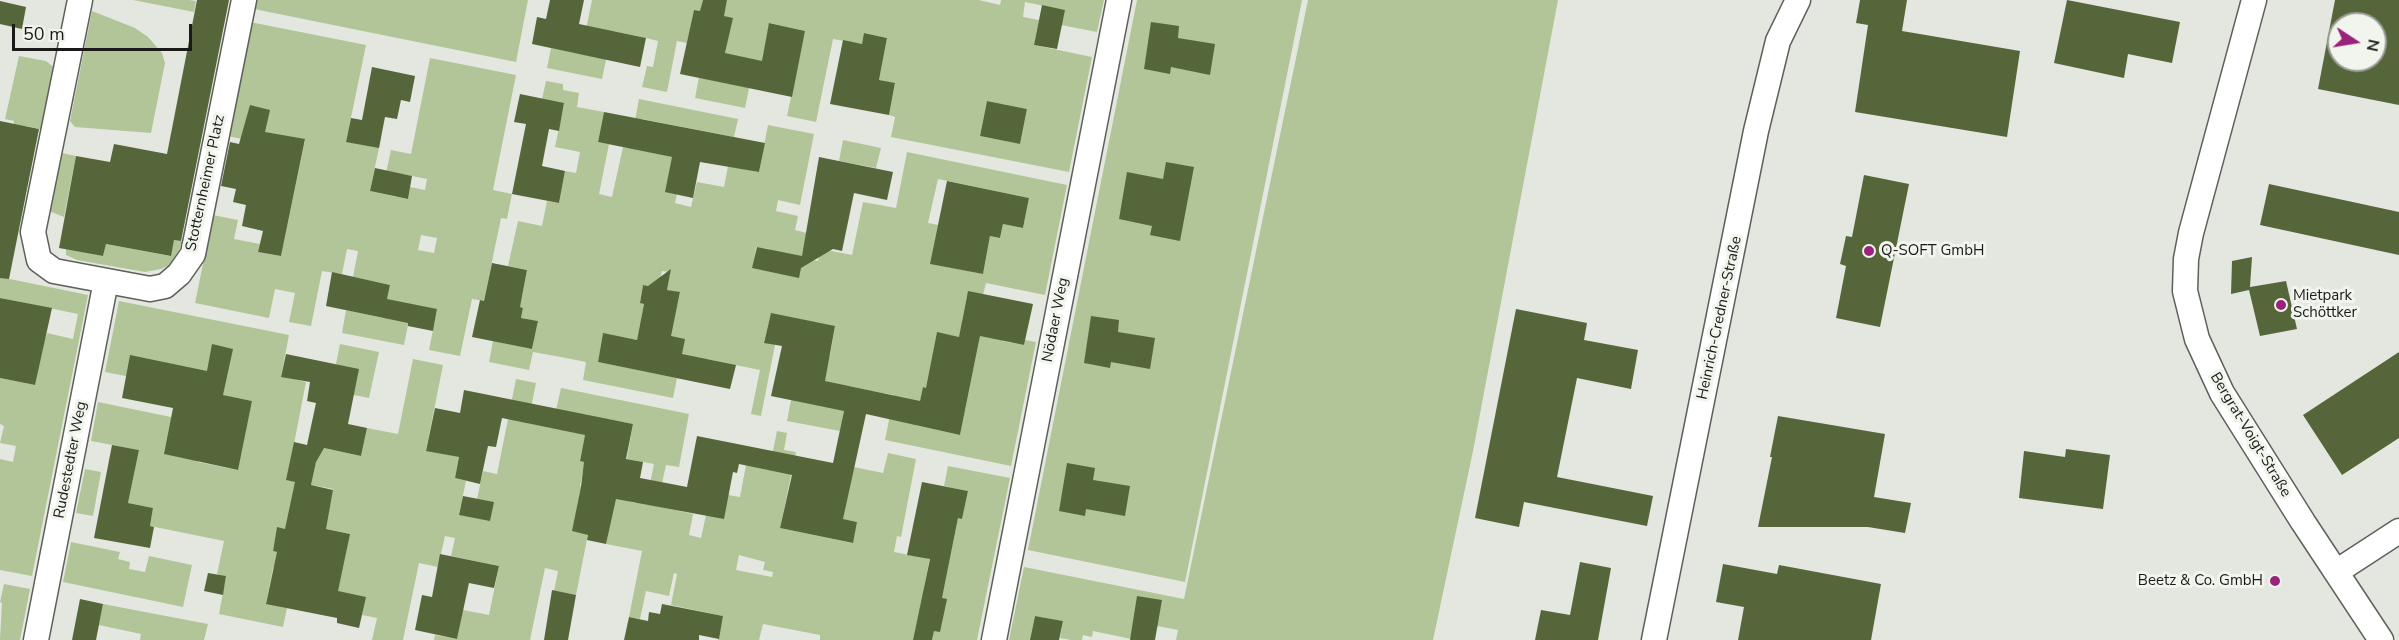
<!DOCTYPE html>
<meta charset="utf-8">
<style>
body{margin:0}
#map{position:relative;width:2399px;height:640px;overflow:hidden;background:#e4e7df;font-family:"Nunito Sans",sans-serif}
canvas{display:block}
.north{position:absolute;left:2327px;top:12px;width:60px;height:60px;box-sizing:border-box;background:#f1f5ed;border:2px solid #9b9e98;border-radius:50%;rotate:102deg;font-size:16px;font-weight:700;line-height:24px;text-align:center;color:#1a1b18}
.north::after{content:'';display:block;margin:auto;width:21px;height:27px;background:#9b227b;clip-path:polygon(50% 0,100% 100%,50% 72%,0 100%)}
.scale{position:absolute;left:12px;top:24px;width:180px;height:27px;box-sizing:border-box;border:3px solid #1a1b18;border-top:0;padding-left:8px;font-size:18px;line-height:21px;white-space:nowrap;color:#1a1b18;-webkit-text-stroke:4px #f1f5ed;paint-order:stroke}
</style>
<div id="map">
<canvas width="2399" height="640"></canvas>
<div class="north">N</div>
<div class="scale">50 m</div>
</div>
<script>
const ctx = document.querySelector('canvas').getContext('2d');
ctx.lineJoin = 'round';
function fillPath(path, color) { ctx.fillStyle = color; ctx.fill(path, 'evenodd'); }
const toPath = rows => new Path2D(rows.map(r => 'M' + r).join(''));
function stroke(path, color, width, dash) { ctx.strokeStyle = color; ctx.lineWidth = width; ctx.lineCap = dash ? 'butt' : 'round'; ctx.setLineDash(dash || []); ctx.stroke(path); }
function drawText(font, color, halo, rows, align = 'center') {
  ctx.font = font + ' "Nunito Sans",sans-serif'; ctx.lineWidth = 6; ctx.setLineDash([]); ctx.textBaseline = 'middle'; ctx.strokeStyle = halo; ctx.fillStyle = color; for (const [text, x, y, turn = 0] of rows) {
    ctx.save(); ctx.translate(x, y); ctx.rotate((+turn || 0) * Math.PI / 180); ctx.textAlign = isNaN(turn) ? turn : align; if (halo) ctx.strokeText(text, 0, 0); ctx.fillText(text, 0, 0); ctx.restore();
  }
}
const green = toPath([
 [133,0,189,0,196,1,194,12],
 [255,0,528,0,516,62,254,9],
 [592,0,703,0,701,8,724,13,727,0,979,0,1000,5,1001,0,1104,0,1097,32,1061,25,1064,10,1025,2,1023,17,1039,20,1034,45,1092,57,1069,172,891,137,895,117,889,115,895,84,879,80,887,38,865,33,862,44,833,39,816,122,787,116,805,31,770,23,764,66,754,64,745,108,695,98,699,77,725,53,732,18,694,10,687,43,677,41,667,92,642,87,647,66,653,67,658,41,646,38,612,31,602,79,547,68,551,48,581,54],
 [987,101,1027,109,1020,144,980,136],
 [1137,0,1302,0,1185,582,1028,550],
 [1308,0,1558,0,1473,451,1433,640,1176,640,1178,630,1152,625,1136,640,1093,631,1092,637,1083,635,1082,640,1071,640,1060,638,1063,621,1035,616,1030,640,1009,640,1024,567,1184,599],
 [92,11,135,28,148,37,162,53,165,63,151,133,75,127,70,121],
 [250,22,366,45,346,142,363,135,381,138,370,191,392,196,408,199,410,187,425,190,427,179,397,173,385,177,391,150,411,154,430,58,516,75,493,190,512,194,507,219,501,218,484,301,472,299,460,356,429,350,437,310,412,305,404,345,342,333,346,310,383,318,390,285,353,277,358,251,347,249,342,274,322,271,311,326,289,322,295,293,275,289,269,318,195,303,213,215,238,220,234,239,260,244,258,252,281,256,305,140,289,148,227,136],
 [421,235,437,238,434,253,418,250],
 [19,56,46,61,56,69,44,130,26,126,13,130,14,121,5,119],
 [546,81,563,84,563,90,579,93,577,107,604,112,598,142,609,144,599,194,612,197,623,147,630,148,639,99,738,119,734,137,642,119,636,149,672,157,677,194,675,203,691,207,697,182,724,187,728,166,759,172,768,125,814,134,800,205,778,200,776,211,798,216,795,230,807,233,805,259,818,261,821,249,852,255,863,202,896,208,907,152,1067,185,1045,295,986,283,982,299,967,296,962,321,1004,330,1002,341,1024,345,1025,340,1036,342,1011,466,885,440,894,395,871,391,849,386,840,431,787,421,791,400,830,355,835,327,807,321,771,314,764,342,775,345,761,416,751,414,760,370,721,362,707,359,703,383,677,378,673,398,583,380,586,362,566,358,533,352,529,370,489,362,493,341,532,349,538,321,521,318,523,308,512,306,522,297,527,270,508,266,518,221,542,226,547,201,559,203,565,171,576,173,580,152,555,147,564,104,542,99],
 [938,179,1029,198,1023,228,1003,224,1000,238,990,236,983,274,931,264,938,225,928,223],
 [756,247,769,249,799,277,753,268],
 [662,271,670,272,667,290,680,293,676,311,661,334,677,378,598,362,603,334,637,340,644,304,640,302,643,285,658,288],
 [937,333,979,341,960,435,915,425,923,388,927,388],
 [843,140,881,148,876,168,839,161],
 [62,153,76,156,64,217,49,211],
 [174,240,184,241,170,265,161,269,145,272,77,260,66,255,66,249,103,256,106,244,170,256],
 [0,277,88,295,32,576,0,570,0,459,13,462,16,446,0,443,4,426,0,424,0,378,35,385,38,335,46,337,47,333,73,339,78,314,0,298],
 [119,301,289,335,281,376,306,382,287,480,311,485,319,447,361,456,367,428,398,434,413,359,443,365,426,450,459,457,455,478,466,481,459,514,493,502,477,499,483,471,497,474,516,379,536,383,528,423,552,428,561,388,689,414,679,467,666,465,657,506,693,514,689,535,701,538,706,515,728,495,740,497,746,465,769,470,777,431,787,433,784,450,796,452,780,528,852,543,857,522,837,518,854,467,883,473,888,453,916,459,901,537,897,536,894,552,914,556,931,551,924,588,943,592,958,518,962,518,968,491,944,486,948,466,1010,478,977,640,932,640,934,631,923,595,913,640,820,640,820,635,763,624,759,640,718,640,723,616,671,605,677,574,674,573,669,596,646,591,640,619,629,617,642,551,606,544,608,532,589,529,576,595,554,591,558,571,545,568,530,640,434,640,435,635,457,639,463,610,489,615,499,566,451,556,455,538,445,536,438,567,419,563,403,640,372,640,377,618,362,615,365,597,309,609,350,534,303,524,330,506,333,489,312,485,292,530,277,528,273,551,286,554,273,568,266,603,287,608,283,627,219,614,226,577,217,574,224,541,150,526,153,508,128,503,139,450,91,441,98,402,171,417,198,462,237,470,252,401,105,372],
 [589,416,633,424,627,459,654,464,649,488,635,503,580,486,585,462,580,460],
 [739,555,765,562,763,570,773,572,772,577,736,570],
 [340,344,379,352,369,398,354,395,336,364],
 [85,469,101,472,93,516,76,513],
 [71,542,120,552,118,559,130,562,129,569,145,572,149,556,192,565,183,607,63,582],
 [4,584,30,589,20,640,0,640,2,603,0,602],
 [103,604,208,624,204,640,140,640,141,634,99,625]
]);
const building = toPath([
 [197,0,229,0,181,241,174,240,171,256,106,244,103,256,59,248,76,156,110,162,114,144,167,154],
 [550,0,584,0,579,24,646,38,640,67,532,44,537,17,546,19],
 [703,0,727,0,724,16,733,18,725,53,762,61,769,23,805,31,792,97,680,74,694,10,700,11],
 [1860,0,1907,0,1902,31,2020,51,2007,137,1855,112,1868,25,1856,23],
 [2067,0,2180,22,2172,63,2128,54,2124,78,2054,63],
 [2335,0,2399,0,2399,105,2318,89],
 [2339,24,2375,24,2375,60,2339,60],
 [0,1,26,7,22,29,0,24],
 [1042,5,1065,10,1057,49,1034,45],
 [1151,22,1179,26,1178,38,1215,44,1210,75,1171,67,1170,74,1144,69],
 [864,33,887,38,879,80,895,83,889,115,830,104,843,40,862,44],
 [372,67,415,76,410,102,401,100,397,119,385,117,379,148,346,142,351,118,362,120],
 [520,94,564,103,559,131,549,129,542,166,565,171,559,203,512,194,526,124,514,122],
 [987,101,1027,109,1020,144,980,136],
 [250,105,270,110,265,132,305,139,281,256,258,252,263,231,242,226,246,205,233,202,236,189,221,186,230,142,239,144],
 [604,112,765,143,759,172,700,162,693,198,665,192,672,157,598,142],
 [0,121,39,129,9,279,0,278],
 [819,157,893,172,887,200,854,193,842,251,833,249,801,268,799,278,752,268,757,247,802,256],
 [1166,162,1194,167,1180,241,1150,235,1152,226,1119,219,1127,172,1163,179],
 [375,168,412,176,408,199,370,191],
 [1864,175,1909,184,1880,327,1836,318,1846,266,1840,264,1846,236,1852,237],
 [947,181,1029,198,1023,228,1003,224,1000,238,990,236,983,274,930,264],
 [2269,184,2399,212,2399,255,2260,225],
 [2252,257,2250,287,2286,281,2297,329,2260,336,2249,290,2231,294,2232,261],
 [492,263,527,270,520,307,523,308,521,318,538,321,532,349,472,337,480,300,484,301],
 [671,269,667,290,680,292,671,336,685,339,682,354,736,365,730,389,598,362,603,333,637,340,644,304,640,303,643,285,648,286],
 [332,272,390,285,387,299,437,309,433,331,408,326,408,323,326,306],
 [968,291,1033,304,1024,345,980,336,960,435,866,414,843,519,857,522,853,543,780,528,792,475,739,464,737,473,733,472,724,519,616,499,606,544,587,540,588,535,572,531,581,487,584,462,580,461,585,435,502,418,496,447,488,446,480,484,455,478,459,457,426,451,435,408,460,413,464,390,633,424,626,459,643,462,640,478,687,487,697,436,833,463,844,411,771,396,782,346,764,343,771,313,835,326,825,381,920,401,923,387,926,388,937,332,959,337],
 [0,298,52,308,35,385,0,378],
 [1516,309,1587,323,1584,340,1638,350,1631,389,1577,378,1557,477,1653,496,1647,526,1524,502,1519,527,1475,518],
 [1091,316,1119,320,1118,332,1155,338,1150,369,1111,362,1110,368,1084,363],
 [212,344,233,349,223,395,252,401,238,470,164,454,173,408,122,398,130,355,207,371],
 [2399,352,2399,438,2342,475,2303,415],
 [286,354,359,369,348,424,367,428,361,456,324,448,316,462,311,485,333,490,326,529,350,534,338,591,366,597,359,628,337,623,337,618,266,604,277,552,273,551,277,527,285,529,295,482,286,480,294,442,307,445,316,403,307,401,310,382,281,377],
 [1778,416,1885,434,1874,497,1911,503,1905,533,1868,527,1758,527,1772,457,1770,457],
 [112,445,139,450,128,503,153,508,150,526,154,527,150,548,94,538],
 [2066,449,2110,455,2103,509,2019,498,2024,451,2065,457],
 [1067,463,1095,468,1093,480,1130,486,1125,516,1086,509,1085,516,1059,511],
 [922,482,968,491,962,519,958,518,942,598,947,599,940,632,934,631,932,640,913,640,930,559,907,555],
 [463,496,494,502,490,521,459,515],
 [440,554,499,566,494,588,469,583,457,639,415,630,422,595,432,597],
 [1580,562,1611,568,1598,640,1535,640,1541,610,1570,615],
 [1723,564,1777,574,1779,565,1881,584,1871,640,1738,640,1744,607,1716,602],
 [208,573,226,576,223,595,204,591],
 [552,590,576,595,568,640,544,640],
 [1137,596,1162,600,1155,640,1130,640],
 [80,599,103,604,96,640,72,640],
 [662,604,723,616,719,639,699,635,699,640,624,640,629,617,648,621,649,612,660,614],
 [1035,616,1063,621,1059,640,1030,640]
]);
const minor = toPath([
 [80,0,33,232,39,260,54,271,150,289,165,286,179,274,193,254,244,0],
 [2254,0,2191,233,2186,259,2185,291,2197,339,2222,393,2303,522,2381,640],
 [2336,572,2399,531],
 [36,640,106,281],
 [994,640,1119,0],
 [1654,640,1756,131,1778,41,1798,0]
]);
const markers = [
 [1869,251,6,"#9b227b"],
 [2281,305,6,"#9b227b"],
 [2275,581,6,"#9b227b"]
];
const streetNames = [
 ["Stotternheimer Platz",206,183,-78],
 ["Heinrich-Credner-Straße",1720,318,-78],
 ["Nödaer Weg",1056,320,-79],
 ["Bergrat-Voigt-Straße",2250,435,59],
 ["Rudestedter Weg",71,460,-79]
];
const poiNames = [
 ["Q-SOFT GmbH",1881,251],
 ["Mietpark",2293,296],
 ["Schöttker",2293,313],
 ["Beetz & Co. GmbH",2263,581,"right"]
];
fillPath(green, '#b2c598');
fillPath(building, '#55663b');
stroke(minor, '#5e615b', 27);
stroke(minor, '#fff', 24);
for (const [x, y, r, color] of markers) { const dot = new Path2D(); dot.arc(x, y, r, 0, 2 * Math.PI); ctx.fillStyle = color; ctx.fill(dot); stroke(dot, '#f1f5ed', 2); }
drawText('15px', '#1a1b18', '#f1f5ed', streetNames);
drawText('15px', '#1a1b18', '#f1f5ed', poiNames, 'left');
</script>
